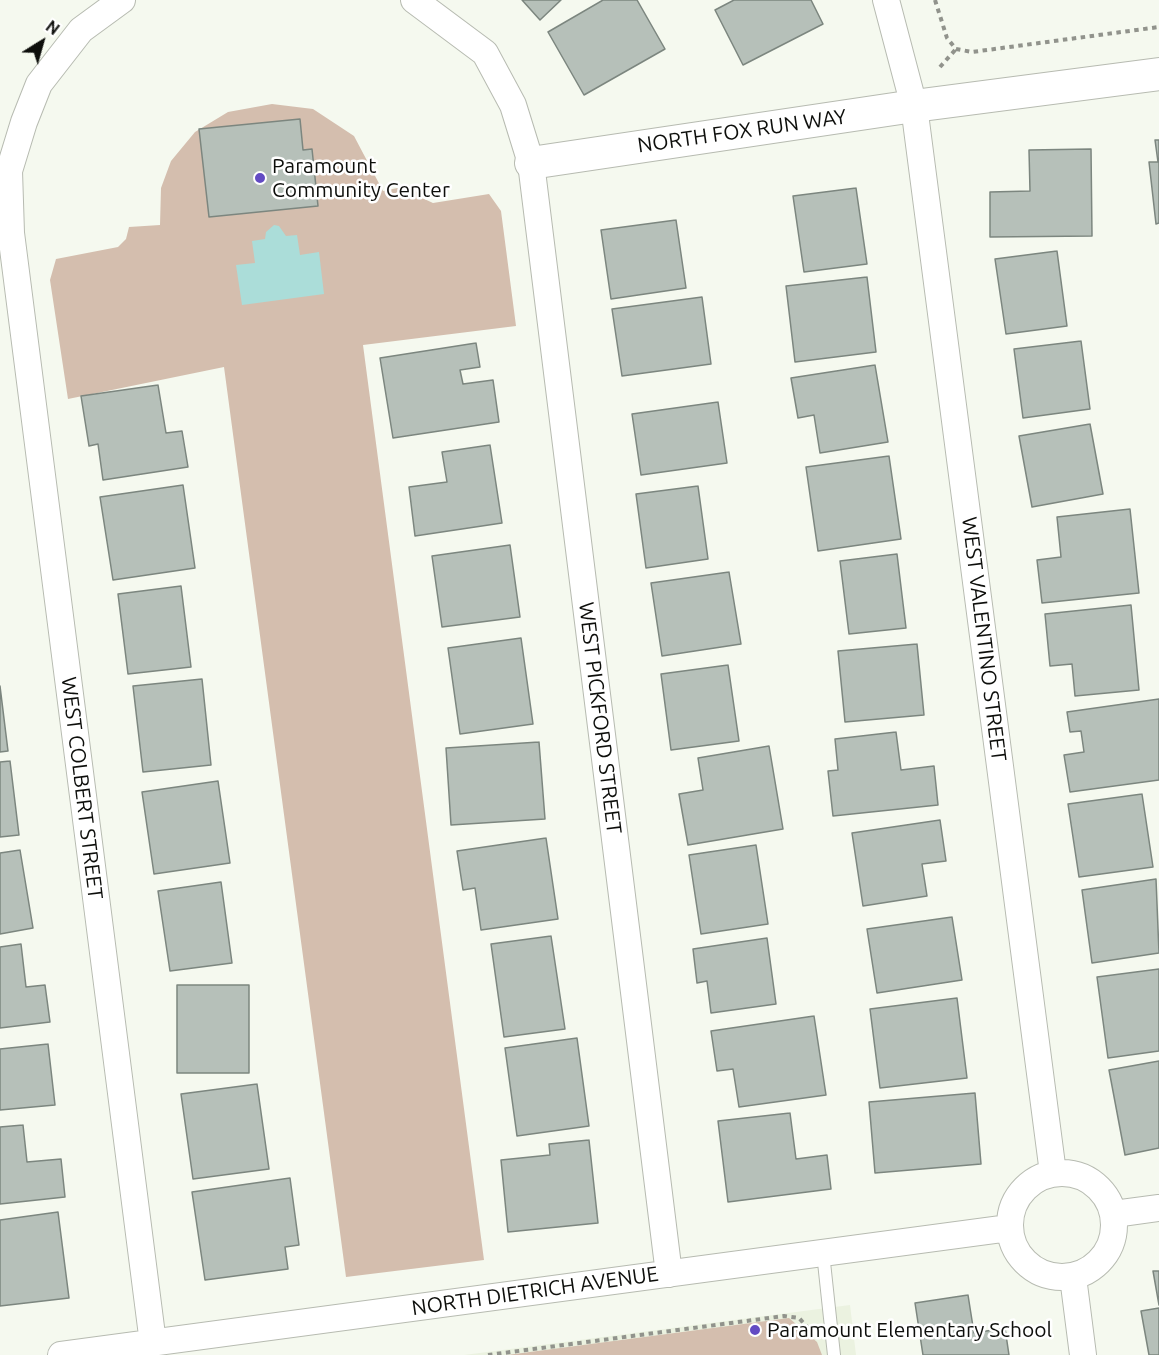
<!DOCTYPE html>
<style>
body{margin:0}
#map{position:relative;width:1159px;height:1355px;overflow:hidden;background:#f5f9ef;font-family:Ubuntu,sans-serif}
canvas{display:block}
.north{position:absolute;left:12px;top:12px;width:60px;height:60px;-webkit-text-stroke:4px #fff;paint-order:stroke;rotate:37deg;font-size:16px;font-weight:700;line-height:24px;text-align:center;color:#0d0e0b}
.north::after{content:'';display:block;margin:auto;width:21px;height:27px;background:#0d0e0b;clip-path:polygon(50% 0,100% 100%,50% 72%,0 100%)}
</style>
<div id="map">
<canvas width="1159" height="1355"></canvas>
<div class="north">N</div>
</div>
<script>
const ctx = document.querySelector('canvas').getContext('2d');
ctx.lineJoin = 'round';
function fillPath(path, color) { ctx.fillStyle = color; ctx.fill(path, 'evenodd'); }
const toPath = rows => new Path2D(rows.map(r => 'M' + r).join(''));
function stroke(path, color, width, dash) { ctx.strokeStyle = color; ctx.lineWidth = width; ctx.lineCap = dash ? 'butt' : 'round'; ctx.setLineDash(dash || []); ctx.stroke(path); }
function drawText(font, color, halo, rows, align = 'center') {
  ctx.font = font + ' Ubuntu,sans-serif'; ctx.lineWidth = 5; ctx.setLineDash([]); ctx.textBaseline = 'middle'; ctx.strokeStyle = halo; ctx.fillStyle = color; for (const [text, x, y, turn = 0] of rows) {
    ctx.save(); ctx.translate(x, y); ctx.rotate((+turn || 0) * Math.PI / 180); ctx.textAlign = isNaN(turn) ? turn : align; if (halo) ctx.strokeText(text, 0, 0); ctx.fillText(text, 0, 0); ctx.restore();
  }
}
const built = toPath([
 [850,1305,856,1355,464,1355]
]);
const green = toPath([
 [272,104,313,109,354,136,383,191,412,185,420,197,433,203,489,194,501,211,516,326,363,345,484,1260,346,1277,224,367,68,399,50,280,56,259,118,247,126,239,129,227,160,225,161,188,171,161,195,132,228,112],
 [789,1318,817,1342,822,1355,507,1355]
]);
const water = toPath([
 [274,225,279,226,286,236,297,235,300,255,319,252,324,294,242,305,236,265,255,263,252,241,265,239,266,232]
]);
const building = toPath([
 [522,0,561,0,540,20,522,0],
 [603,0,637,0,665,49,584,95,548,32,603,0],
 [734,0,811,0,823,24,743,65,715,10,734,0],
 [300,119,303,150,312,149,318,206,209,217,199,129,300,119],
 [1155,140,1159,140,1159,223,1156,224,1149,162,1158,162,1155,140],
 [1091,149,1092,236,990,237,990,192,1030,191,1029,150,1091,149],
 [856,188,867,264,804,272,793,196,856,188],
 [676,220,686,288,611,299,601,230,676,220],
 [1057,251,1067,326,1006,334,995,259,1057,251],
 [867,277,876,352,795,362,786,286,867,277],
 [702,297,711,364,622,376,612,309,702,297],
 [1081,341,1090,409,1023,418,1014,349,1081,341],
 [476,343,480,367,460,370,463,384,493,380,499,422,393,438,380,358,476,343],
 [875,365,888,442,820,453,814,415,798,418,791,378,875,365],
 [158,385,166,433,182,431,188,467,103,480,98,444,89,446,81,396,158,385],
 [718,402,727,463,641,475,632,414,718,402],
 [1090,424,1103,494,1032,507,1019,436,1090,424],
 [490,445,502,523,415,536,409,487,447,482,442,452,490,445],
 [889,456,901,539,818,551,806,467,889,456],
 [183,485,195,568,113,580,100,497,183,485],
 [698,486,708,559,646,568,636,494,698,486],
 [1130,509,1139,593,1042,603,1037,560,1061,557,1057,517,1130,509],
 [510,545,520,617,442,627,432,556,510,545],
 [897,554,906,628,849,634,840,561,897,554],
 [729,572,741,644,662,656,651,583,729,572],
 [181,586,191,667,128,674,118,594,181,586],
 [1131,605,1139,690,1075,696,1072,664,1050,666,1045,614,1131,605],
 [521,638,533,724,460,734,448,648,521,638],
 [917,644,924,715,845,722,838,651,917,644],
 [728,665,739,741,671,750,661,674,728,665],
 [202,679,211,765,143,772,133,686,202,679],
 [0,686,8,751,0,752,0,686],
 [1159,699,1159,780,1070,792,1064,755,1084,752,1081,731,1070,732,1067,712,1159,699],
 [896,732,901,770,934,766,938,805,833,816,828,771,838,770,835,739,896,732],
 [539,742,545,819,451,825,446,748,539,742],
 [769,746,783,829,688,845,679,794,703,790,698,758,769,746],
 [10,761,19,835,0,837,0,762,10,761],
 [218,781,230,863,154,874,142,792,218,781],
 [1142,794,1153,867,1079,877,1068,804,1142,794],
 [940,820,946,861,922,864,927,896,863,906,852,833,940,820],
 [546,838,558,919,481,930,475,888,463,890,457,851,546,838],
 [756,845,768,924,701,934,689,855,756,845],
 [20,850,33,928,0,934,0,853,20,850],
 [1156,879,1159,953,1092,963,1082,890,1156,879],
 [221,882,232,963,170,971,158,891,221,882],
 [952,917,962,980,877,993,867,929,952,917],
 [551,936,565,1029,504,1037,491,944,551,936],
 [767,938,776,1004,711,1013,707,981,697,983,693,949,767,938],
 [21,944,26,987,45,985,50,1022,0,1028,0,947,21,944],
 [1159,969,1159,1051,1108,1058,1097,977,1159,969],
 [177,985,249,985,249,1073,177,1073,177,985],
 [957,998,967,1078,880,1088,870,1009,957,998],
 [814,1016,826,1095,739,1107,733,1069,717,1071,711,1031,814,1016],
 [577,1038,589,1126,517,1136,505,1048,577,1038],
 [48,1044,55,1105,0,1110,0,1049,48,1044],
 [1159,1061,1159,1148,1125,1155,1109,1070,1159,1061],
 [257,1084,269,1169,193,1179,181,1094,257,1084],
 [975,1093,981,1164,875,1173,869,1102,975,1093],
 [790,1113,796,1159,827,1155,831,1189,728,1202,718,1121,790,1113],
 [23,1125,27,1162,61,1159,65,1197,0,1204,0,1127,23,1125],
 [589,1140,598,1223,508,1232,501,1160,550,1155,549,1144,589,1140],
 [290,1178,299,1245,285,1247,288,1269,205,1280,192,1192,290,1178],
 [58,1212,69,1298,0,1306,0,1220,58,1212],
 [1153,1271,1159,1271,1159,1305,1153,1271],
 [968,1295,974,1333,1005,1328,1009,1355,923,1355,915,1303,968,1295],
 [1159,1308,1159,1355,1149,1355,1141,1311,1159,1308]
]);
const path = toPath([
 [935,0,947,38,956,49,972,52,1159,27],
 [940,67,956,49],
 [488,1355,784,1316,799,1318,809,1329]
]);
const service = toPath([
 [823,1253,834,1355]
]);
const minor = toPath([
 [414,0,485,53,513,105,531,163,669,1274],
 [886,0,914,106,1053,1173],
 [11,233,153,1343],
 [0,235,11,233,9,171,24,122,39,84,81,30,122,0],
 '1010 1225a52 52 0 1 1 104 0a52 52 0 1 1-104 0Z',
 [1114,1214,1159,1208],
 [1073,1277,1083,1355],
 [61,1355,1009,1228]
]);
const tertiary = toPath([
 [531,163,914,106,1159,74]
]);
const markers = [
 [260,178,6,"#634bc3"],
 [755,1330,6,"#634bc3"]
];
const streetNames = [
 ["NORTH FOX RUN WAY",742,131,-8],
 ["WEST VALENTINO STREET",984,639,83],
 ["WEST PICKFORD STREET",600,718,83],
 ["WEST COLBERT STREET",82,788,83],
 ["NORTH DIETRICH AVENUE",535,1291,-8]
];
const poiNames = [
 ["Paramount",272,166],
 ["Community Center",272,190],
 ["Paramount Elementary School",767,1330]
];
fillPath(built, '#ebf2e0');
fillPath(green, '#d4beae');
fillPath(water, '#abddd9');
fillPath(building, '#b6c0b9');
stroke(building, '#7c867f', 1.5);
stroke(service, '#b7bbb1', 14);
stroke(minor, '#b7bbb1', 28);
stroke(tertiary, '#b7bbb1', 34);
stroke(path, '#91938c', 4, [4.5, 4.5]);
stroke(service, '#fff', 12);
stroke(minor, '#fff', 26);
stroke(tertiary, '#fff', 32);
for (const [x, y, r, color] of markers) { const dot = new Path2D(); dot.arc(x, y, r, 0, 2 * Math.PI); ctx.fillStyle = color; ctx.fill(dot); stroke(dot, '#fff', 2); }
drawText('21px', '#0d0e0b', '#fff', streetNames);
drawText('21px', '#0d0e0b', '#fff', poiNames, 'left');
</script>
